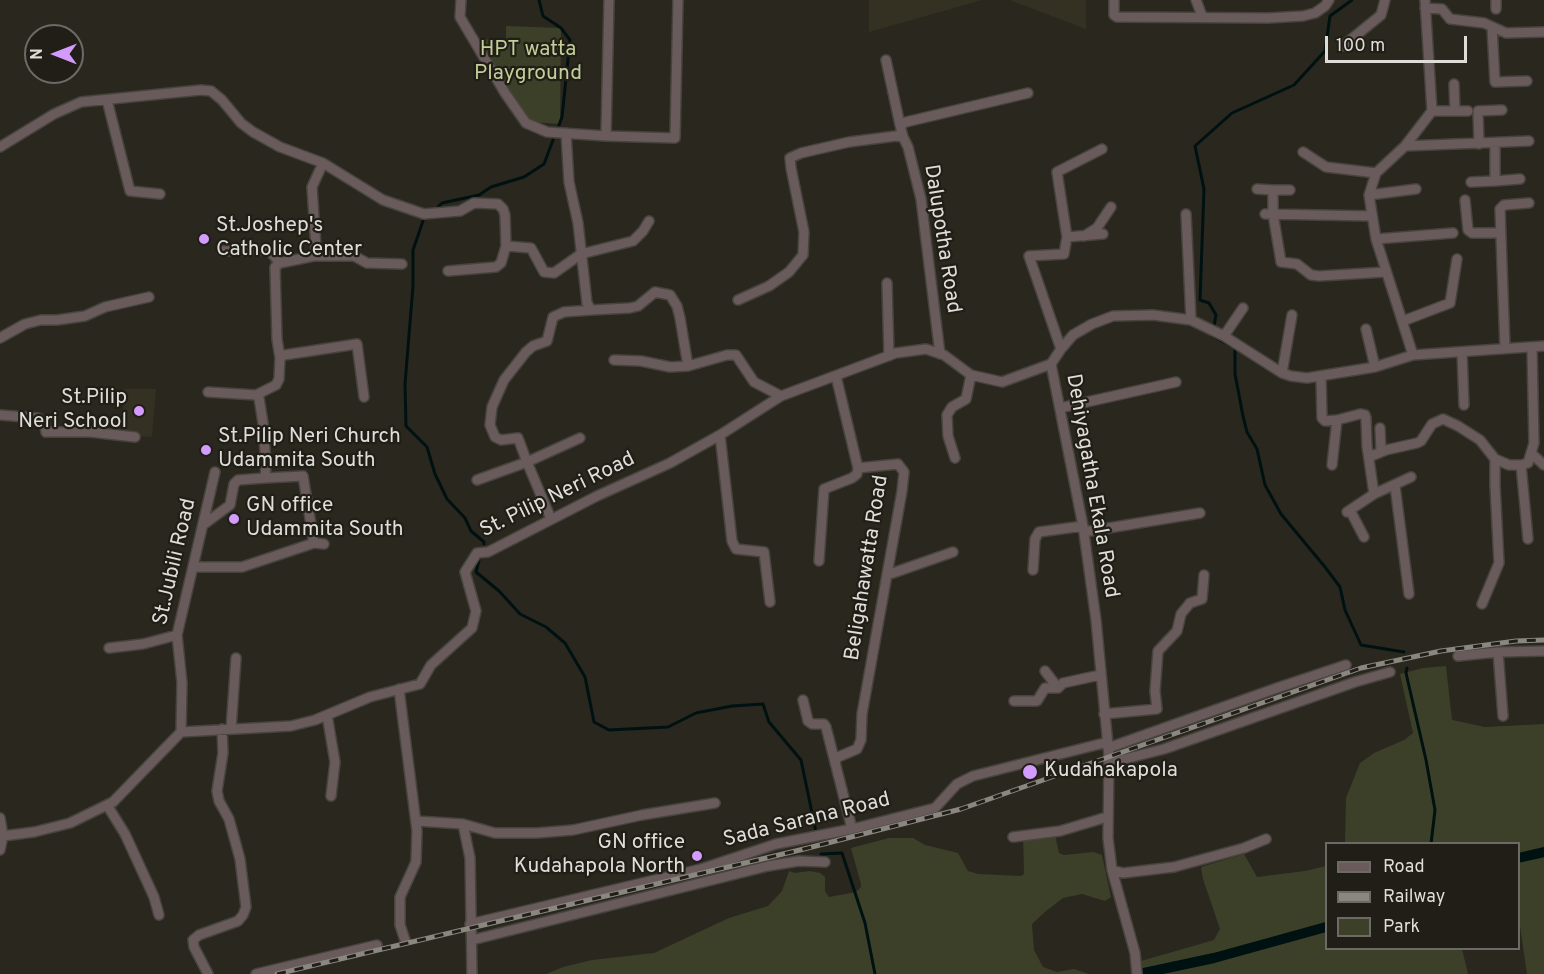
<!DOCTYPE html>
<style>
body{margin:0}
#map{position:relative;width:1544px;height:974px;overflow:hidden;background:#2a271f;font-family:Overpass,sans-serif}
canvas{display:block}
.legend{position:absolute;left:1325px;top:842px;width:195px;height:108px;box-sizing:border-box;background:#201e16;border:2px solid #6c6a64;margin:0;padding:8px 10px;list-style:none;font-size:18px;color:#dfddd8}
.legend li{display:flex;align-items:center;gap:12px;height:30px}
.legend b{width:30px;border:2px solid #6c6a64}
.north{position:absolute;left:24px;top:24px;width:60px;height:60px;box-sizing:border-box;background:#201e16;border:2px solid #6c6a64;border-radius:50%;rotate:270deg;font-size:16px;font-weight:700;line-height:24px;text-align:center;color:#dfddd8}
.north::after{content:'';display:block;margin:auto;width:21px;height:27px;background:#d39cfc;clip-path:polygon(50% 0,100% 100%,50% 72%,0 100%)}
.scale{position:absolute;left:1325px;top:36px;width:142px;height:27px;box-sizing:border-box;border:3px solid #dfddd8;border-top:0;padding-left:8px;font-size:18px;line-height:21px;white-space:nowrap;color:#dfddd8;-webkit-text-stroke:4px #201e16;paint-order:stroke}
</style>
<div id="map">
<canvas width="1544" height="974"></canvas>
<ul class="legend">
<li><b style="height:8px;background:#695b5b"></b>Road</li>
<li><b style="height:8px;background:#898780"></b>Railway</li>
<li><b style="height:16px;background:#3c4029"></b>Park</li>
</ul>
<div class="north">N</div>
<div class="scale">100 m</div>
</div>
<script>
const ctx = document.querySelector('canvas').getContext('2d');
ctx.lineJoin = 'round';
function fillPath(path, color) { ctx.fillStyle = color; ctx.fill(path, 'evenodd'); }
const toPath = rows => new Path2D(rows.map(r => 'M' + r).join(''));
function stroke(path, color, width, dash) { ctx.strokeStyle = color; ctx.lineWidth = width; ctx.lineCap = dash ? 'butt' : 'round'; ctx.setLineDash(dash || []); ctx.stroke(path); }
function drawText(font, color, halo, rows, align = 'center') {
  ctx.font = font + ' Overpass,sans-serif'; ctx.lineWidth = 4.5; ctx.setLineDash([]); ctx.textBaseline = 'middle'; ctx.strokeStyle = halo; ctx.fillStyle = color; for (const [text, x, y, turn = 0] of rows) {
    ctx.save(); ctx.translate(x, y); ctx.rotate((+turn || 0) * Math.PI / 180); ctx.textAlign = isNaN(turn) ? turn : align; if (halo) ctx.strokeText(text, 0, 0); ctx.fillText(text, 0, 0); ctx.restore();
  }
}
const built = toPath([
 [869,0,982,0,869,32],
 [1010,0,1086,0,1086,29],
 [124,389,156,389,152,437,130,435,123,432]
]);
const green = toPath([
 [506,26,561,28,560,124,532,122,521,111,476,39,506,40],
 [1446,666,1452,720,1485,727,1544,724,1544,974,1527,974,1519,919,1518,844,1345,843,1346,798,1360,763,1374,753,1404,740,1413,733,1400,674,1423,668],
 [1049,829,1054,830,1059,853,1064,855,1094,852,1102,855,1111,897,1105,901,1082,894,1063,898,1046,911,1032,924,1034,950,1043,967,1057,972,1074,969,1089,974,546,974,563,967,592,960,654,953,729,918,768,906,782,891,789,871,795,873,810,871,820,873,825,877,825,891,829,897,856,892,861,887,861,884,851,848,889,838,913,838,925,845,958,853,968,871,978,874,1021,876,1024,874,1023,831],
 [1244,854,1257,877,1305,871,1326,866,1326,948,1462,949,1468,974,1142,974,1141,961,1214,940,1220,929,1203,879,1201,867]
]);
const stream = toPath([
 [539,0,543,16,561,28,570,40,562,117,559,125],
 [438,207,442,203,479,195,491,187,524,177,544,164,553,140],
 [423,221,413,250,413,286,405,384,406,426,427,447,435,474,447,499,465,518,471,531,484,542,484,544],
 [1214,326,1216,315,1209,303,1200,300,1204,189,1195,146,1232,113,1294,85,1325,51,1330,16,1352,0],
 [1211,335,1235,348,1235,374,1243,416,1247,432,1257,449,1265,485,1281,514,1325,567,1340,587,1345,610,1361,645,1404,652],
 [479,560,476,572,499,591,520,614,546,627,565,643,585,677,594,722,609,730,668,727,696,713,732,706,763,704,769,722,801,760,816,832],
 [1407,668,1406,673,1426,760,1435,810,1431,844],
 [821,854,842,853,865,923,875,974]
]);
const canal = toPath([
 [1518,858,1544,852],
 [1144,973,1214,958,1326,927]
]);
const minor = toPath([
 [461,0,460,17,505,93,526,123,547,132,606,136,609,0],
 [1114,0,1114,15,1117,17,1268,18,1303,16,1315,13,1325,6,1329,0],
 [1196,0,1202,16],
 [1425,8,1442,9,1450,19,1484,23,1506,33,1544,32],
 [1496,9,1496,0],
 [1492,27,1495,82,1527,81],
 [1343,46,1381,15,1385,0],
 [886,60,900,125],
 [1454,84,1455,111],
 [107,100,130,191,160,194],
 [1432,111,1468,111],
 [566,133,569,182,578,223,587,303,591,310,630,308,638,306,655,292,670,295,677,306,680,318,688,366,727,355,736,355,754,382,781,396],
 [606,136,675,138,678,0],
 [903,137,900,125,906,122,1028,93],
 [1479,144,1478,111,1502,110],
 [1405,146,1529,141],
 [0,147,54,114,81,102,201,90,211,91,222,100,241,123,253,132,280,147,323,163],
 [1303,152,1326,167,1376,173],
 [1495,181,1520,179],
 [1471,182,1495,181,1495,143],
 [1257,189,1273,190,1273,214,1281,262,1297,264,1311,275,1319,276,1386,272],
 [1273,190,1290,190],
 [1369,195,1416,189],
 [1465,200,1468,230,1472,233,1500,233],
 [1186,214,1191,320],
 [1265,214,1372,216],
 [1084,236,1097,228,1111,207],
 [1067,237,1103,234],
 [1376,239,1453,233],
 [222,251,269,250,280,263],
 [314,256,354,256,367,263,402,264],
 [448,271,496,267,501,263,506,246,531,248,544,272,554,273,581,254,633,241,643,231,649,221],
 [887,283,889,356],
 [738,300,769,286,789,272,803,255,804,232,791,168,790,158,801,153,849,142,896,136,903,137,908,147,921,199,940,354],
 [1403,321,1450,303,1457,259],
 [1366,329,1375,367],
 [1224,336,1243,308],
 [0,338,25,324,41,320,57,320,85,316,105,307,149,297],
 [1505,348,1500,209,1504,205,1529,203],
 [1061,349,1029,256,1064,254,1067,237,1057,172,1102,149],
 [1462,352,1464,405],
 [1413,355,1376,239,1369,195,1376,173,1405,146,1432,111,1425,0],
 [280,358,277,339,275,267,280,263,314,256,316,248,312,187,323,163,383,200,424,214,460,211,474,203,498,204,503,209,505,215,506,246],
 [614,360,641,361,670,367,688,366],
 [1282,373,1292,315],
 [1321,377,1322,418,1325,421,1337,420,1360,414,1365,415,1366,418,1367,446,1374,494,1347,512],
 [256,395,276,385,279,379,280,358,284,355,357,344,364,397],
 [1060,408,1176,382],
 [0,415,38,418,44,422,46,432,90,432,135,437],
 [1380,428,1381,452],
 [720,435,732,541,736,549,764,552,770,602],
 [580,438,527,462,518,438,501,440,495,437,490,425,492,407,504,380,526,352,533,346,547,341,553,317,564,312,591,310],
 [1532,454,1544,465],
 [1369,457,1386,450,1417,443,1421,441,1432,424,1443,419,1458,426,1480,440,1495,459,1509,465,1521,465,1528,463,1534,443,1532,348],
 [955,458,948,436,947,415,952,407,966,399,971,375],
 [1332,465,1337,420],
 [1521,465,1528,539],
 [265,478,303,476,314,543],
 [477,480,527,462,551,519],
 [1395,486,1409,594],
 [1374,494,1411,477],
 [1350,510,1364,537],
 [203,525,230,505,234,484,238,480,265,478,266,465,263,423,259,398,256,395,208,392],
 [1084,532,1200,513],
 [819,561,824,489,852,478,857,474,858,468],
 [193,567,242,567,314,543,324,544],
 [1033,570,1035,539,1039,532,1083,526],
 [887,575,953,552],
 [1482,604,1499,563,1495,485,1495,459],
 [109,648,143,644,177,635],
 [1458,656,1498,652],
 [1045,671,1058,688],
 [399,689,417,831,416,862,400,897,400,925,405,940],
 [803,700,808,721,812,724,824,724,826,727,852,829],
 [1014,701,1037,701,1045,688,1058,688,1063,683,1100,675],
 [1104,714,1157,709,1155,691,1158,651,1177,631,1181,614,1190,603,1202,599,1204,575],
 [327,715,335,762,331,796],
 [1503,716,1498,652,1544,651],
 [231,729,236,658],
 [181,732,182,683,177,635,215,472],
 [1108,748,1277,688,1346,665],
 [835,761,838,757,857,749,861,740,862,714,902,491,904,472,898,464,858,468,836,376],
 [1109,763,1164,749,1355,682,1390,672],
 [107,805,125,834,154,897,159,915],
 [0,818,3,836,0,850],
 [416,821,463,824,495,833,537,833,573,830,642,815,715,803],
 [463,824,470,858,472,974],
 [3,836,34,832,70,823,113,802,181,732,291,726,315,720,370,697,420,684,431,665,472,628,476,611,465,572,477,553,488,552,597,496,670,463,720,435,781,396,896,353,926,349,944,355,971,375,1002,382,1051,364],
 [1013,837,1060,831,1107,817],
 [1112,870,1123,873,1174,867,1244,848,1266,839],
 [470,924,701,869,776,844,852,829,935,808,957,784,973,776,1108,742],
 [472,940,768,866,799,861,825,862],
 [208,974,194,947,193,940,199,935,238,921,243,915,246,907,240,859,229,819,219,801,217,791,223,753,222,729],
 [256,974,377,945],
 [1137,974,1135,953,1112,870,1108,838,1109,756,1096,620,1083,526,1051,364,1061,349,1073,335,1092,324,1113,316,1153,315,1191,320,1224,336,1282,373,1291,376,1307,378,1375,367,1413,355,1544,346]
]);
const rail = toPath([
 [277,974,804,849,961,809,1361,668,1441,651,1516,641,1544,640]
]);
const markers = [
 [204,239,6,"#d39cfc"],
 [139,411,6,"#d39cfc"],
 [206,450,6,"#d39cfc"],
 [234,519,6,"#d39cfc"],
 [1030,772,8,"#d39cfc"],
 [697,856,6,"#d39cfc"]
];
const parkNames = [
 ["HPT watta",528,51],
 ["Playground",528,75]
];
const poiNames = [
 ["St.Joshep's",216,227],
 ["Catholic Center",216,251],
 ["St.Pilip",127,399,"right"],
 ["Neri School",127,423,"right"],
 ["St.Pilip Neri Church",218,438],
 ["Udammita South",218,462],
 ["GN office",246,507],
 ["Udammita South",246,531],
 ["Kudahakapola",1044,772],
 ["GN office",685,844,"right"],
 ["Kudahapola North",685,868,"right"]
];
const streetNames = [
 ["Dalupotha Road",941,239,81],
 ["Dehiyagatha Ekala Road",1091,486,80],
 ["St. Pilip Neri Road",558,496,-26],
 ["St.Jubili Road",176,562,-77],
 ["Beligahawatta Road",868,568,-81],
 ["Sada Sarana Road",807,821,-14]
];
fillPath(built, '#353122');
fillPath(green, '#3c4029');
stroke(stream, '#001112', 3);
stroke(canal, '#001112', 10);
stroke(minor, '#47443d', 12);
stroke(minor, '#695b5b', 9);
stroke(rail, '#898780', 5);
stroke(rail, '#201e16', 3, [9]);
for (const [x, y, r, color] of markers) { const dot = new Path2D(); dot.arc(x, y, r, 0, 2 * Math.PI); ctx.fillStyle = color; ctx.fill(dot); stroke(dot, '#201e16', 2); }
drawText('21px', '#c3ce99', '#201e16', parkNames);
drawText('21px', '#dfddd8', '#201e16', poiNames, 'left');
drawText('21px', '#dfddd8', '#201e16', streetNames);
</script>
